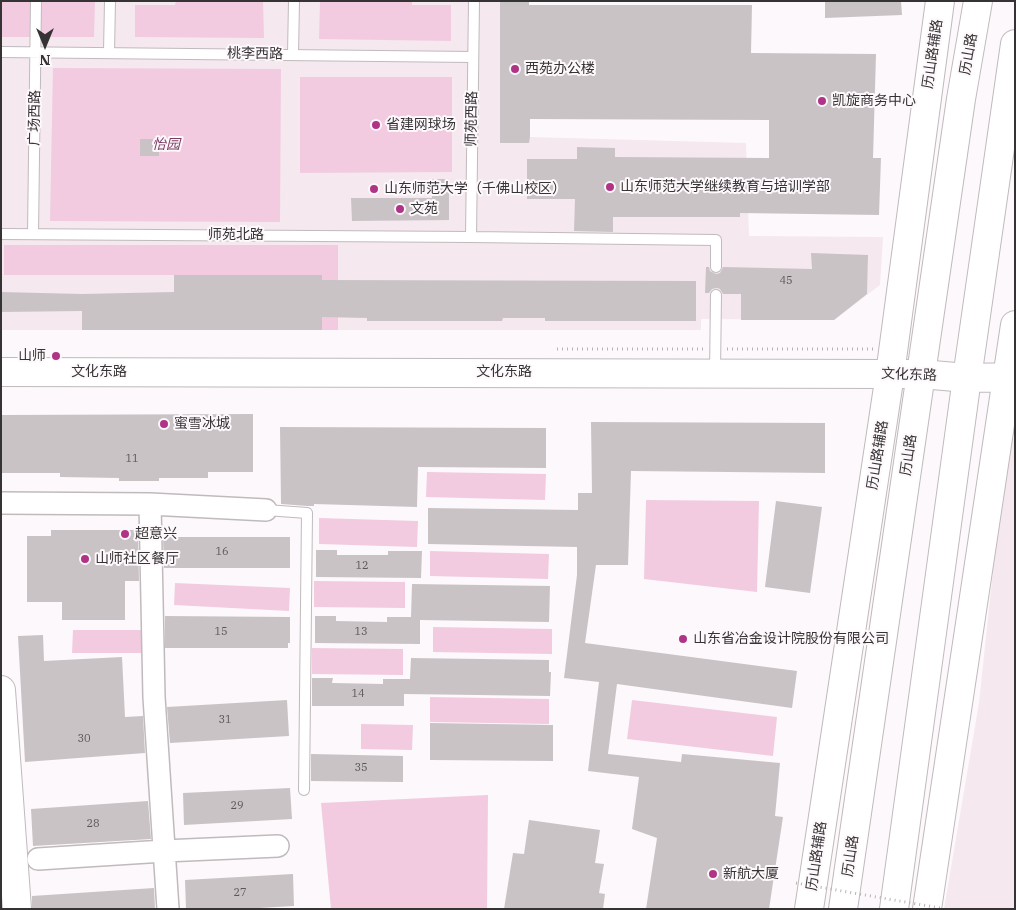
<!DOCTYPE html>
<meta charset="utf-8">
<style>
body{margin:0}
#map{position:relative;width:1016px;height:910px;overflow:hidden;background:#fdf8fb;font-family:"IBM Plex Serif",serif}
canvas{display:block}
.frame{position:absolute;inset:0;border:2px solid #363335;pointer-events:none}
.north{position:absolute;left:20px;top:20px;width:50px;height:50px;-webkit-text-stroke:4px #fdf8fb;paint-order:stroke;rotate:180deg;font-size:14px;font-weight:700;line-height:20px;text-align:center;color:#363335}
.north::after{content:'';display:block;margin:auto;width:18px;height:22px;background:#363335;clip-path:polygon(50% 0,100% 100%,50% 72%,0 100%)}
</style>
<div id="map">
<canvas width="1016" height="910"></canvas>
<div class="frame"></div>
<div class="north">N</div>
</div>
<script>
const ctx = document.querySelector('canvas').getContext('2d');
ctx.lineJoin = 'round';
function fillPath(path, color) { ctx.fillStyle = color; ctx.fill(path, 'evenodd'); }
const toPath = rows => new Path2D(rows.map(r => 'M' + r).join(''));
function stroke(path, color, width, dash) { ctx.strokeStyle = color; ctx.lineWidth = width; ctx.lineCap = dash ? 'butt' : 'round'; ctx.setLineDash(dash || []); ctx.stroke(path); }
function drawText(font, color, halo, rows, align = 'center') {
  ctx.font = font + ' "IBM Plex Serif","Noto Sans SC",serif'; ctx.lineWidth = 4; ctx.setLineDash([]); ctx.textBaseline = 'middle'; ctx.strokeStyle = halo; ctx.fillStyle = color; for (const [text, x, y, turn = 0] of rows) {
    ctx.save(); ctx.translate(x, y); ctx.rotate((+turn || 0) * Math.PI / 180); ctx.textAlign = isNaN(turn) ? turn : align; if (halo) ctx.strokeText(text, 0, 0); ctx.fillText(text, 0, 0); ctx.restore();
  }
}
const built = toPath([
 [1,1,529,1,530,137,746,143,749,236,883,237,880,285,834,320,701,319,701,330,1,330],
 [1007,439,1015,439,1015,909,944,909,979,703]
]);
const green = toPath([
 [1,1,95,1,94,37,1,37],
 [176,1,263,1,264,38,135,37,135,5,175,5],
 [320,1,412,1,412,5,451,5,451,41,319,39],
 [53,68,281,69,280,222,50,221],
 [300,77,452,77,452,172,300,173],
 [4,245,338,245,338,330,322,330,322,275,4,275],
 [427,472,546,474,545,500,426,497],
 [646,500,759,501,757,592,644,579],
 [319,518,418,521,417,547,319,544],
 [430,551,549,554,548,579,430,576],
 [314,581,405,582,405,608,314,607],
 [175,583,290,588,289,611,174,605],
 [433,627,552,629,552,654,433,652],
 [73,630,142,630,142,653,72,653],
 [312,648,403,649,403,675,312,674],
 [430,697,549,699,549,724,430,722],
 [632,700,777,717,773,756,627,739],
 [361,724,413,725,412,750,361,749],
 [488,795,487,909,331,909,321,803]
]);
const building = toPath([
 [500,1,529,1,529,5,752,5,751,53,876,54,873,158,881,158,879,215,740,213,740,217,613,217,613,232,574,231,575,199,527,199,527,159,577,159,577,147,615,148,615,157,769,158,769,120,530,119,530,137,529,143,500,143],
 [825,1,901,1,902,15,825,18],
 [140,139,159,139,159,156,140,156],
 [432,179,449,179,449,220,352,221,351,198,432,198],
 [811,253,868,255,867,294,834,320,741,320,741,294,723,294,720,289,717,288,712,289,709,293,705,293,706,267,709,267,710,271,716,274,720,273,723,267,812,269],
 [174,275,322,275,322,280,696,281,696,321,545,321,545,318,503,318,502,321,367,321,367,318,322,317,322,330,82,330,82,311,1,312,1,292,82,294,174,292],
 [253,414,253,472,208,472,208,478,159,478,159,481,119,481,119,478,60,477,60,473,1,473,1,415],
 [591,422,825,423,825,473,631,471,628,565,596,565,585,643,797,671,792,708,617,684,608,754,681,762,682,754,780,763,775,816,783,817,769,909,646,909,657,838,632,829,639,777,588,771,599,682,564,678,577,575,577,547,428,544,428,508,578,510,578,493,592,493],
 [280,427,546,428,546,468,418,467,417,507,314,504,314,506,307,506,281,504],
 [776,501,822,507,810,593,765,587],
 [51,530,138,530,139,581,125,581,125,620,62,620,62,602,27,602,27,536,51,536],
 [163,537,290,537,290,568,164,568],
 [316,550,337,550,337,555,388,555,388,551,422,551,421,578,316,577],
 [412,584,550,586,549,622,420,620,420,644,315,643,315,616,336,616,336,621,387,622,387,617,411,617],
 [165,616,290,617,290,643,288,643,288,648,165,648],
 [43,635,44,661,122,657,125,717,143,716,145,753,25,762,18,636],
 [411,658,549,660,549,672,551,672,550,696,404,694,404,706,312,706,312,678,333,678,332,683,383,684,383,679,410,679],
 [287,700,289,736,170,743,167,707],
 [430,723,553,725,553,761,430,760],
 [311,754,403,756,403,782,311,781],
 [290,788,292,819,184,825,183,793],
 [148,801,151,839,33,846,31,809],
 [529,820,600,830,595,863,604,864,599,893,605,894,603,909,504,909,513,853,524,854],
 [293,874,294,906,241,909,186,909,185,880],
 [154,888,155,909,32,909,32,896]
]);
const path = toPath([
 [557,349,703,349],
 [727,349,873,349]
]);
const lane = toPath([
 [1,52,473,57],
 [109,52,110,1],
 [293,54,294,1],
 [1,234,471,237,716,240,716,267],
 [33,234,36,1],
 [471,237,474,1],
 [715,373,716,295],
 [266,510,307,513,304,790]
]);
const street = toPath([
 [1,503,150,504,266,510],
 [150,504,154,697,168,909],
 [38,859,164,851,278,846]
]);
const secondary = toPath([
 [1,372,890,374,921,374,967,378,1015,377],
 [1,690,17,909],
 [809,909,890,374,940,1],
 [927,909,1015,325]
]);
const primary = toPath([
 [843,909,961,99,978,1],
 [894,909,967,378,1015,44]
]);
const pathBridge = toPath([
 [796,883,940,908]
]);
const markers = [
 [515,69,5,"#af3486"],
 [822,101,5,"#af3486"],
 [376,125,5,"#af3486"],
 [610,187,5,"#af3486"],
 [374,189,5,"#af3486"],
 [400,209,5,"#af3486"],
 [56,356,5,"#af3486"],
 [164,424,5,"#af3486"],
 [125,534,5,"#af3486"],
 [85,559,5,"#af3486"],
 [683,639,5,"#af3486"],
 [713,874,5,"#af3486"]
];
const numberNames = [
 ["45",786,281],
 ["11",132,459],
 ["16",222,552],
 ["12",362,566],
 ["15",221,632],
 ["13",361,632],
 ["14",358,694],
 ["31",225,720],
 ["30",84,739],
 ["35",361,768],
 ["29",237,806],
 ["28",93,824],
 ["27",240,893]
];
const streetNames = [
 ["桃李西路",255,54,1],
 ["历山路辅路",933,54,-82],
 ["历山路",969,54,-80],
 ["广场西路",35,118,-89],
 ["师苑西路",472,119,-89],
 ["师苑北路",236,235],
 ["文化东路",99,372],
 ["文化东路",504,372],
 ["文化东路",909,375,2],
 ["历山路辅路",878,455,-81],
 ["历山路",909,455,-82],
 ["历山路辅路",817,856,-82],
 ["历山路",851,856,-82]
];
const poiNames = [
 ["西苑办公楼",525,69],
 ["凯旋商务中心",832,101],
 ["省建网球场",386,125],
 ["山东师范大学继续教育与培训学部",620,187],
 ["山东师范大学（千佛山校区）",384,189],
 ["文苑",410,209],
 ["山师",46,356,"right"],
 ["蜜雪冰城",174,424],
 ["超意兴",135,534],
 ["山师社区餐厅",95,559],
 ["山东省冶金设计院股份有限公司",693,639],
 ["新航大厦",723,874]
];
const parkNames = [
 ["怡园",166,145]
];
fillPath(built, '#f5e8ef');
fillPath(green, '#f2cbe1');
fillPath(building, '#c9c3c6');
stroke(lane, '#c0babd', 12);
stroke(street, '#c0babd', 24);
stroke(secondary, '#c0babd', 30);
stroke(primary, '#c0babd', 30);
stroke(path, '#b7b3b5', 3, [1, 4]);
stroke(lane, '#fff', 10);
stroke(street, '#fff', 21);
stroke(secondary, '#fff', 28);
stroke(primary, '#fff', 28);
stroke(pathBridge, '#b7b3b5', 3, [1, 4]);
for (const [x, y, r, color] of markers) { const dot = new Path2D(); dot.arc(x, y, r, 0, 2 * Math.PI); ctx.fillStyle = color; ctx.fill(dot); stroke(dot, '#fdf8fb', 2); }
drawText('11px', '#5b5759', null, numberNames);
drawText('14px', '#363335', '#fdf8fb', streetNames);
drawText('14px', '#363335', '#fdf8fb', poiNames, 'left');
drawText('italic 14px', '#7e3c65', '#fdf8fb', parkNames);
</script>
